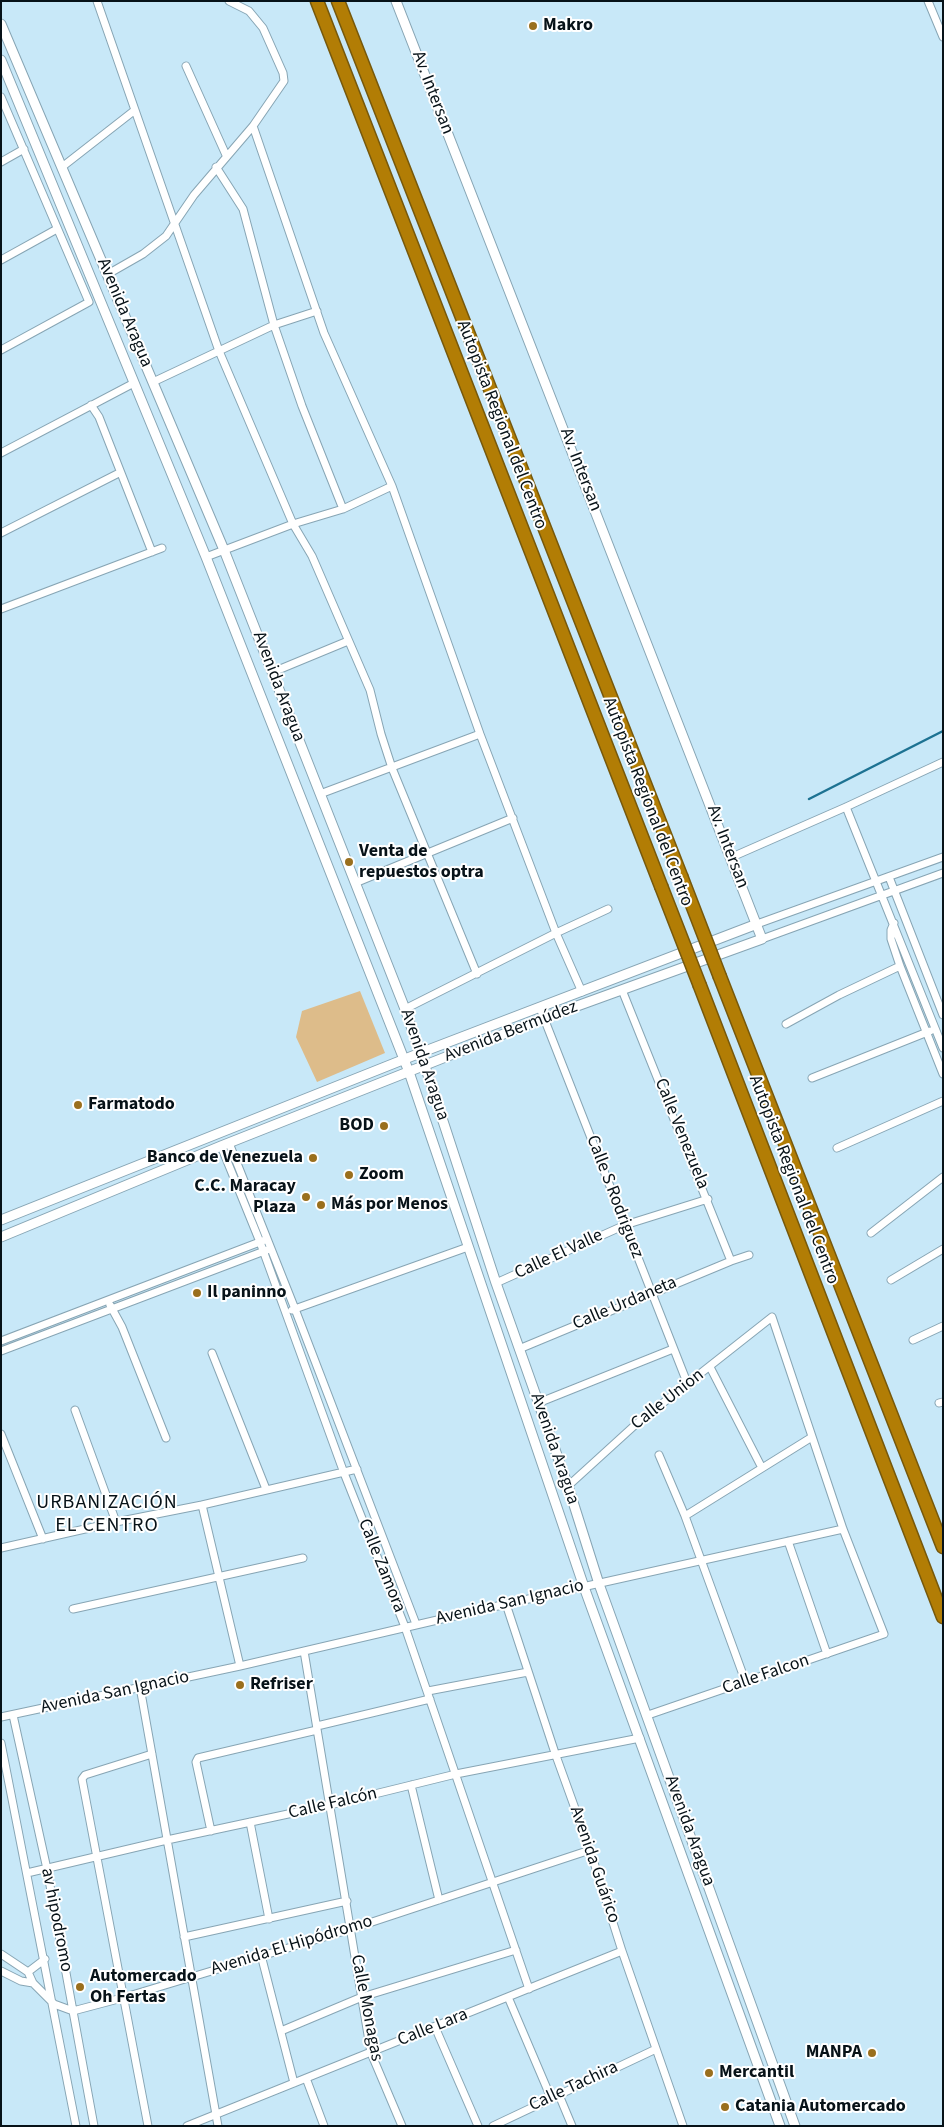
<!DOCTYPE html>
<meta charset="utf-8">
<style>
body{margin:0}
#map{position:relative;width:944px;height:2127px;overflow:hidden;background:#c8e8f8;font-family:"Source Sans 3",sans-serif}
canvas{display:block}
.frame{position:absolute;inset:0;border:2px solid #071218;pointer-events:none}
</style>
<div id="map">
<canvas width="944" height="2127"></canvas>
<div class="frame"></div>
</div>
<script>
const ctx = document.querySelector('canvas').getContext('2d');
ctx.lineJoin = 'round';
function fillPath(path, color) { ctx.fillStyle = color; ctx.fill(path, 'evenodd'); }
const toPath = rows => new Path2D(rows.map(r => 'M' + r).join(''));
function stroke(path, color, width, dash) { ctx.strokeStyle = color; ctx.lineWidth = width; ctx.lineCap = dash ? 'butt' : 'round'; ctx.setLineDash(dash || []); ctx.stroke(path); }
function drawText(font, color, halo, rows, align = 'center') {
  ctx.font = font + ' "Source Sans 3",sans-serif'; ctx.lineWidth = 4; ctx.setLineDash([]); ctx.textBaseline = 'middle'; ctx.strokeStyle = halo; ctx.fillStyle = color; for (const [text, x, y, turn = 0] of rows) {
    ctx.save(); ctx.translate(x, y); ctx.rotate((+turn || 0) * Math.PI / 180); ctx.textAlign = isNaN(turn) ? turn : align; if (halo) ctx.strokeText(text, 0, 0); ctx.fillText(text, 0, 0); ctx.restore();
  }
}
const green = toPath([
 [360,991,385,1053,317,1082,296,1037,302,1011]
]);
const stream = toPath([
 [809,799,943,731]
]);
const minor = toPath([
 [97,1,219,351,293,524,312,556,370,690,381,734,392,768,477,974],
 [928,1,943,37],
 [186,66,226,155],
 [1,97,89,302,1,350],
 [253,126,324,333,392,486,480,734,556,933,582,992],
 [1,162,24,149],
 [62,167,135,110],
 [216,167,243,209,274,325,302,406,343,509],
 [1,260,57,229],
 [108,274,143,254,166,236,194,195,253,126,284,81,283,73,263,28,249,11,229,1],
 [153,382,274,325,317,311],
 [91,405,99,417,152,552],
 [1,453,134,383],
 [1,533,119,473],
 [206,557,293,524,343,509,392,486],
 [1,609,162,548],
 [273,672,348,641],
 [320,794,480,734],
 [846,807,943,1048],
 [732,857,846,807,943,762],
 [889,877,943,1015],
 [355,883,513,818],
 [894,923,891,930,891,939,900,966,943,1074],
 [757,924,943,857],
 [762,939,943,873],
 [622,990,731,1261,749,1255],
 [540,1008,688,1385],
 [405,1009,556,933,608,909],
 [786,1024,839,995,900,966],
 [812,1078,930,1031],
 [229,1143,295,1309,416,1624],
 [221,1146,260,1242,344,1473,405,1627,529,1989],
 [837,1148,943,1101],
 [871,1233,943,1177],
 [891,1280,943,1249],
 [496,1283,625,1225,708,1199],
 [110,1305,122,1327,166,1438],
 [292,1310,468,1247],
 [913,1340,943,1326],
 [1,1341,265,1240],
 [519,1349,731,1261],
 [1,1351,267,1250],
 [212,1353,266,1489],
 [710,1367,762,1468],
 [538,1403,673,1349],
 [939,1403,943,1402],
 [75,1410,116,1522],
 [1,1434,43,1539],
 [659,1455,685,1516,746,1683],
 [568,1486,635,1425,772,1317,843,1529,884,1634,648,1715],
 [202,1505,240,1666],
 [685,1516,812,1437],
 [788,1541,827,1654],
 [1,1548,116,1522,202,1505,357,1469],
 [506,1604,555,1753,590,1850,622,1951,683,2126],
 [73,1609,303,1558],
 [304,1651,371,2053,402,2126],
 [140,1687,218,2126],
 [428,1691,528,1672],
 [13,1715,47,1869,94,2126],
 [1,1717,240,1666,506,1604,843,1529],
 [317,1726,430,1699],
 [1,1743,76,2126],
 [411,1785,439,1900],
 [250,1822,269,1919],
 [211,1831,196,1762,198,1758,317,1730],
 [27,1873,167,1840,330,1805,456,1774,640,1738],
 [184,1937,347,1901],
 [1,1954,28,1972,33,1983],
 [261,1955,294,2083],
 [1,1971,21,1981,33,1983,54,2004,73,2011,122,1998,351,1929,590,1850],
 [28,1972,45,1959],
 [508,1997,551,2098],
 [435,2027,478,2126],
 [281,2031,362,1997,516,1950],
 [306,2078,324,2126],
 [559,2095,572,2126],
 [148,2126,82,1779,85,1775,152,1754],
 [187,2126,622,1951],
 [493,2126,656,2049]
]);
const tertiary = toPath([
 [1,24,224,550,405,1009,425,1066,496,1283,568,1486,599,1584,795,2126],
 [1,60,206,557,409,1072,584,1587,780,2126],
 [1,1220,420,1053,757,924],
 [1,1237,221,1146,544,1018,762,939,396,1]
]);
const motorway = toPath([
 [317,1,661,886],
 [338,1,681,876],
 [720,977,943,1547],
 [700,986,943,1617]
]);
const motorwayBridge = toPath([
 [681,876,720,977],
 [661,886,700,986]
]);
const markers = [
 [533,26,5,"#9a6f1d"],
 [349,862,5,"#9a6f1d"],
 [78,1105,5,"#9a6f1d"],
 [384,1126,5,"#9a6f1d"],
 [313,1158,5,"#9a6f1d"],
 [349,1175,5,"#9a6f1d"],
 [306,1197,5,"#9a6f1d"],
 [321,1205,5,"#9a6f1d"],
 [197,1293,5,"#9a6f1d"],
 [240,1685,5,"#9a6f1d"],
 [80,1987,5,"#9a6f1d"],
 [872,2053,5,"#9a6f1d"],
 [709,2073,5,"#9a6f1d"],
 [725,2107,5,"#9a6f1d"]
];
const poiNames = [
 ["Makro",543,26],
 ["Venta de",359,852],
 ["repuestos optra",359,873],
 ["Farmatodo",88,1105],
 ["BOD",374,1126,"right"],
 ["Banco de Venezuela",303,1158,"right"],
 ["Zoom",359,1175],
 ["C.C. Maracay",296,1187,"right"],
 ["Plaza",296,1208,"right"],
 ["Más por Menos",331,1205],
 ["Il paninno",207,1293],
 ["Refriser",250,1685],
 ["Automercado",90,1977],
 ["Oh Fertas",90,1998],
 ["MANPA",862,2053,"right"],
 ["Mercantil",719,2073],
 ["Catania Automercado",735,2107]
];
const streetNames = [
 ["Av. Intersan",432,93,69],
 ["Avenida Aragua",124,313,67],
 ["Autopista Regional del Centro",501,425,69],
 ["Av. Intersan",580,470,69],
 ["Avenida Aragua",278,687,69],
 ["Autopista Regional del Centro",647,802,69],
 ["Av. Intersan",727,847,69],
 ["Avenida Bermúdez",511,1032,-21],
 ["Avenida Aragua",424,1065,71],
 ["Calle Venezuela",681,1134,68],
 ["Autopista Regional del Centro",793,1180,69],
 ["Calle S Rodriguez",614,1197,69],
 ["Calle El Valle",559,1255,-25],
 ["Calle Urdaneta",625,1304,-23],
 ["Calle Union",668,1400,-38],
 ["Avenida Aragua",554,1449,71],
 ["Calle Zamora",381,1566,68],
 ["Avenida San Ignacio",510,1603,-13],
 ["Calle Falcon",766,1675,-19],
 ["Avenida San Ignacio",115,1693,-12],
 ["Calle Falcón",333,1804,-13],
 ["Avenida Aragua",689,1831,70],
 ["Avenida Guárico",594,1865,71],
 ["av hipodromo",56,1920,79],
 ["Avenida El Hipódromo",292,1946,-17],
 ["Calle Monagas",366,2008,79],
 ["Calle Lara",433,2028,-22],
 ["Calle Tachira",574,2087,-25]
];
const quarterNames = [
 ["URBANIZACIÓN",107,1504],
 ["EL CENTRO",107,1527]
];
fillPath(green, '#ddbc8a');
stroke(stream, '#1d7292', 2.5);
stroke(minor, '#87a5b4', 9);
stroke(tertiary, '#87a5b4', 11);
stroke(motorway, '#76580c', 15);
stroke(minor, '#fff', 7);
stroke(tertiary, '#fff', 9);
stroke(motorway, '#b27d05', 12);
stroke(motorwayBridge, '#76580c', 15, []);
stroke(motorwayBridge, '#b27d05', 12);
for (const [x, y, r, color] of markers) { const dot = new Path2D(); dot.arc(x, y, r, 0, 2 * Math.PI); ctx.fillStyle = color; ctx.fill(dot); stroke(dot, '#fff', 2); }
drawText('bold 18px', '#071218', '#fff', poiNames, 'left');
drawText('18px', '#071218', '#fff', streetNames);
ctx.letterSpacing = '1px';
drawText('20px', '#071218', '#fff', quarterNames);
ctx.letterSpacing = '0px';
</script>
